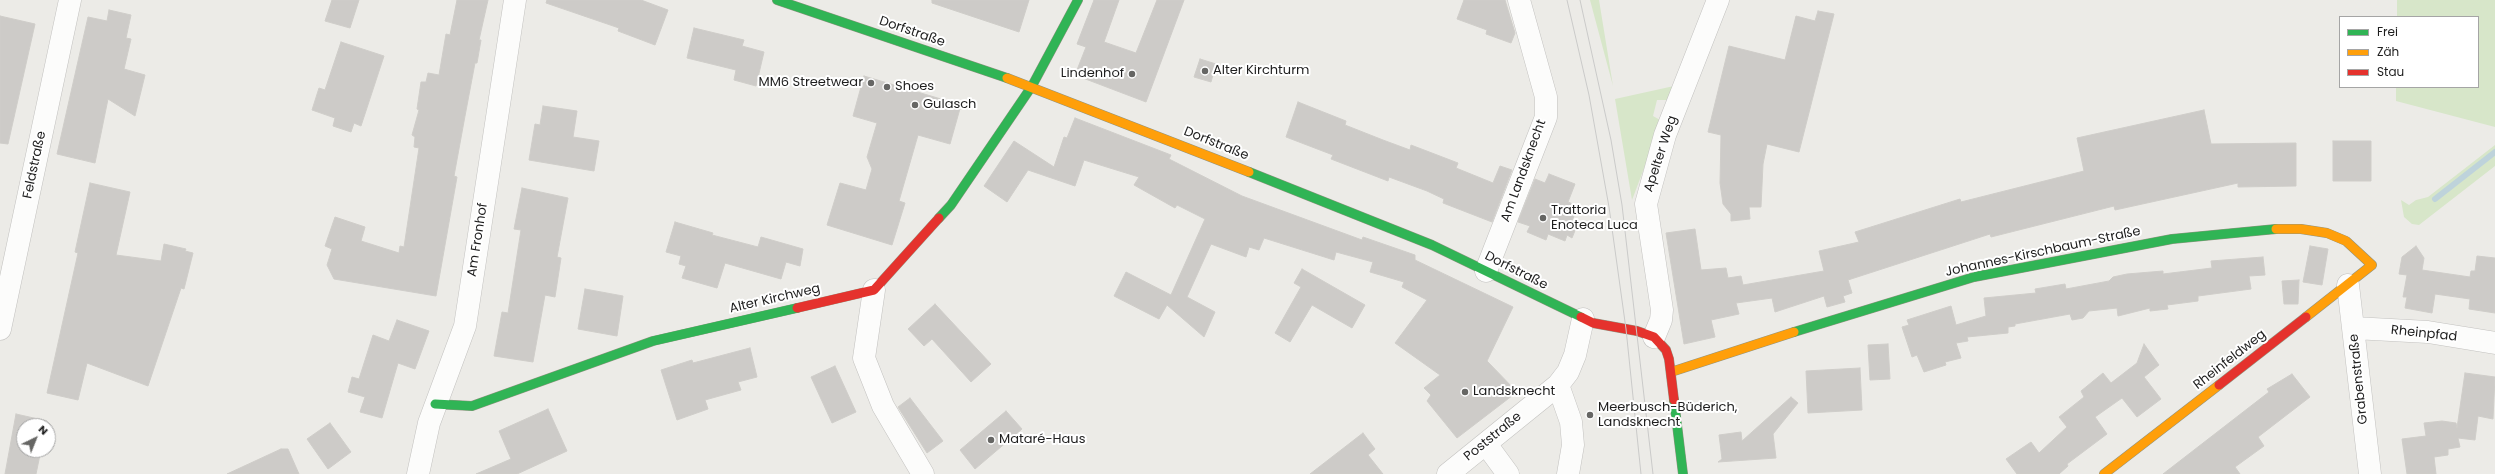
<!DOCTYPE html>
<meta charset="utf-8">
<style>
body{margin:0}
#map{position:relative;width:2495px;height:474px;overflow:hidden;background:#ecebe7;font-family:Poppins,sans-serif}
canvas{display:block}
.legend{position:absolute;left:2339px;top:16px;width:140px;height:72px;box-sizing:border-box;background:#fff;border:1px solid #a5a5a5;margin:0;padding:5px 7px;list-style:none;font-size:12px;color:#1e1e1e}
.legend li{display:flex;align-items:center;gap:8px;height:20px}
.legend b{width:20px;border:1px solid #a5a5a5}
.north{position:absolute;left:16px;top:418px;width:40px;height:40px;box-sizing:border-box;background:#fff;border:1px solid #a5a5a5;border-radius:50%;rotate:43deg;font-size:11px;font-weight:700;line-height:16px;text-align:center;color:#1e1e1e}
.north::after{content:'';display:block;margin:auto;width:14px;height:18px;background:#666664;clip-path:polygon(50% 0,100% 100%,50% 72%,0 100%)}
</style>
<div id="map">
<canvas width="2495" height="474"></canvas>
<ul class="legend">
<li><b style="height:5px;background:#30b455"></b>Frei</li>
<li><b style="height:5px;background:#ff9f0a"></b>Zäh</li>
<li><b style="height:5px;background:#e5322d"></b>Stau</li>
</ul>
<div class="north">N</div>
</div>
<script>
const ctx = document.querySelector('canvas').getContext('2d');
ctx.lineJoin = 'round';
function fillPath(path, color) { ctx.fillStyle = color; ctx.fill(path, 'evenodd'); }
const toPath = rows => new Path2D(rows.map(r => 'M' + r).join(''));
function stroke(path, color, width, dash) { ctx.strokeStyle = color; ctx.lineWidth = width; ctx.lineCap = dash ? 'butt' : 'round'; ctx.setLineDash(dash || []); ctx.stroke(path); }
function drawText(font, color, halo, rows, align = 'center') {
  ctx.font = font + ' Poppins,sans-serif'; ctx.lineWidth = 4; ctx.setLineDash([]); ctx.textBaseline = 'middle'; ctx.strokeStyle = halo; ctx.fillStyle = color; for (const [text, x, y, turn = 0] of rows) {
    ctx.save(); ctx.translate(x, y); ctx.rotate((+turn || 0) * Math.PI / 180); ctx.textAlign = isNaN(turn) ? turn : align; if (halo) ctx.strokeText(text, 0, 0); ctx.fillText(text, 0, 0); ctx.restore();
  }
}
const grass = toPath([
 [1590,0,1599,0,1613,86],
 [2397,0,2495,0,2495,127,2396,101,2396,87,2478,87,2478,17,2397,17],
 [1674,86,1669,100,1657,100,1653,116,1662,121,1632,200,1615,99],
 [2495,145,2495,166,2419,225,2412,224,2404,217,2401,200,2409,205,2416,200,2428,197]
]);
const stream = toPath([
 [2435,199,2495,152]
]);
const building = toPath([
 [332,0,359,0,350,28,325,21,332,0],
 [457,0,488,0,479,40,481,40,477,63,475,63,465,116,454,176,457,177,436,296,334,279,327,265,332,249,325,246,335,217,365,227,361,241,399,253,400,246,404,247,419,148,414,147,415,137,412,135,419,110,417,109,421,82,426,82,428,73,439,75,446,34,450,35,457,0],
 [547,0,641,0,668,10,655,45,618,31,619,28,546,3,547,0],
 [932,0,1029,0,1019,32,932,3,932,0],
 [1094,0,1119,0,1104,42,1136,53,1157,0,1184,0,1146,102,1075,75,1086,47,1077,44,1094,0],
 [1464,0,1505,0,1515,33,1511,43,1486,34,1487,30,1457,19,1464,0],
 [109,10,131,15,126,38,131,39,124,69,145,75,135,116,108,99,95,163,57,154,88,17,107,21,109,10],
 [1818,11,1834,14,1799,152,1767,144,1763,164,1761,207,1749,207,1750,219,1731,221,1731,214,1723,204,1720,183,1721,135,1708,132,1729,46,1785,60,1796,16,1815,21,1818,11],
 [0,16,35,24,8,144,0,143,0,16],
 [694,28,744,40,742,46,764,52,756,86,734,80,736,70,687,58,694,28],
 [341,42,384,56,361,126,354,123,351,132,333,126,335,118,312,110,319,88,325,90,341,42],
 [1200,59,1216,64,1211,82,1194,77,1200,59],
 [864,76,961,105,950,144,918,135,899,201,905,203,892,245,827,225,840,183,866,190,872,169,867,157,877,123,853,116,864,76],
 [1298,102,1346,121,1345,125,1383,140,1410,150,1411,145,1458,163,1456,168,1493,183,1500,166,1512,170,1492,222,1443,203,1444,199,1427,191,1389,177,1388,181,1331,159,1333,155,1286,137,1298,102],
 [543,106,577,111,573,137,599,141,594,171,529,160,535,124,540,125,543,106],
 [2204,110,2211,144,2296,143,2296,186,2238,187,2238,183,2115,210,2114,206,1991,237,1990,234,1848,280,1852,293,1843,296,1845,302,1827,307,1824,296,1775,312,1772,298,1736,303,1739,314,1711,320,1715,337,1684,344,1666,233,1695,229,1701,270,1726,268,1728,278,1741,276,1743,285,1824,271,1819,251,1859,242,1855,232,1960,199,1961,202,2084,171,2077,138,2204,110],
 [1075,118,1171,155,1169,159,1242,196,1362,240,1363,237,1415,255,1415,260,1513,307,1487,361,1517,392,1457,438,1427,401,1431,395,1424,388,1440,375,1395,343,1427,300,1402,287,1404,282,1370,272,1373,262,1336,252,1334,260,1264,238,1259,250,1249,247,1246,257,1211,244,1187,297,1215,312,1204,337,1167,305,1159,319,1114,296,1126,272,1171,295,1205,219,1177,205,1175,208,1134,185,1139,177,1084,160,1075,186,1028,170,1007,202,984,186,1014,141,1054,167,1064,137,1067,138,1075,118],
 [2333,141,2371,141,2371,181,2333,181,2333,141],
 [1549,174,1575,184,1568,202,1578,206,1572,221,1578,223,1572,238,1567,235,1565,241,1548,234,1546,240,1527,232,1530,226,1518,222,1535,179,1545,183,1549,174],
 [90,183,130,192,116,255,161,261,164,244,186,249,185,251,193,253,184,289,181,288,148,386,87,363,78,400,47,393,78,253,75,252,90,183],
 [522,188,568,198,557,257,561,258,555,297,545,295,533,362,494,356,502,312,508,313,521,230,514,229,522,188],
 [675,222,713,233,712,235,758,247,761,237,803,249,800,266,786,262,781,279,725,263,717,288,682,278,686,266,679,264,681,256,666,252,675,222],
 [2310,246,2328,249,2322,285,2303,282,2310,246],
 [2416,246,2424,258,2422,270,2470,277,2471,271,2475,271,2477,256,2495,258,2495,313,2469,309,2470,299,2435,294,2432,313,2405,308,2407,297,2403,297,2407,275,2399,274,2402,257,2416,246],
 [2263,257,2265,275,2249,276,2251,289,2198,296,2198,301,2167,305,2168,309,2150,311,2150,308,2118,316,2117,308,2089,311,2083,318,2072,320,2070,314,2015,324,2015,326,2008,327,2008,333,1967,337,1968,341,1956,343,1961,358,1945,362,1946,365,1924,372,1917,355,1912,357,1902,327,1909,325,1907,320,1951,306,1956,325,1986,316,1984,298,2036,293,2035,289,2065,284,2066,289,2109,281,2113,277,2127,274,2163,271,2163,274,2212,268,2211,261,2263,257],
 [1302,269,1365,305,1352,328,1312,305,1290,342,1275,333,1301,287,1294,283,1302,269],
 [2299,280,2298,304,2284,304,2282,281,2299,280],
 [585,289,623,296,617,336,578,329,585,289],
 [935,304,991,364,971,382,932,339,924,346,908,329,935,304],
 [397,320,429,331,415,369,398,363,382,418,360,412,365,397,348,392,352,377,359,379,373,335,389,341,397,320],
 [1888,344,1890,379,1870,380,1868,345,1888,344],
 [2144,344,2159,365,2144,377,2161,399,2137,417,2122,398,2095,417,2107,434,2067,464,2068,466,2059,474,2017,474,2006,459,2031,442,2039,453,2067,427,2059,417,2084,397,2081,391,2103,373,2111,383,2137,363,2144,344],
 [750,348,757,377,738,382,741,390,705,400,708,409,677,420,661,370,692,360,693,363,750,348],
 [835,366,856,412,832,423,811,377,835,366],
 [1860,368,1862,410,1808,413,1806,371,1860,368],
 [2465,373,2495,377,2493,419,2478,416,2475,440,2458,438,2460,447,2448,449,2448,455,2434,457,2436,474,2407,474,2402,439,2426,436,2424,423,2442,421,2456,423,2457,428,2465,373],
 [2292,374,2310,397,2258,437,2264,446,2235,467,2240,474,2163,474,2269,392,2267,389,2292,374],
 [1791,397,1798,403,1773,434,1776,458,1718,462,1722,459,1719,435,1741,432,1742,441,1791,397],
 [910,398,943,441,927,453,898,407,910,398],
 [548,409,567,451,517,474,476,474,511,459,499,431,548,409],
 [1006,411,1022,429,975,469,960,450,1006,411],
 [16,414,47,421,46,426,24,426,24,450,41,450,36,474,5,474,16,414],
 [330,423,351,452,328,469,307,439,330,423],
 [1363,433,1375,449,1368,455,1383,474,1310,474,1363,433],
 [281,449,288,449,299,474,227,474,281,449]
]);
const street = toPath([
 [1486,271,1546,117,1546,97,1519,0],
 [2348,285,2370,474],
 [874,290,864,358,883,406,923,474],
 [2354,328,2428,332,2495,343],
 [0,329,70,0],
 [1654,337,1661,320,1662,310,1646,204,1665,135,1718,0],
 [1558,385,1571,422,1573,445,1568,474],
 [1486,444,1508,474],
 [418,474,429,423,465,326,515,0],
 [1448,474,1558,385,1568,372,1575,355,1583,319]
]);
const fast = toPath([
 [777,0,1007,78],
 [1249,172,1432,245,1581,317],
 [939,218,951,205,1032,86,1078,0],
 [1794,332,1974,277,2172,239,2276,229],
 [1674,400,1683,474],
 [435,404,472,406,653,341,797,308]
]);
const slow = toPath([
 [1007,78,1249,172],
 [2276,229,2301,229,2327,233,2346,241,2372,265,2306,317],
 [1671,372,1794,332],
 [2104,474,2219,385]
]);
const jam = toPath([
 [797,308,874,290,939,218],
 [1581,317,1593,323,1637,331,1654,337,1666,350,1669,359,1674,400],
 [2219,385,2306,317]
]);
const tram = toPath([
 [1567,0,1589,95,1609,207,1626,329,1641,474],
 [1580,0,1611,140,1622,205,1653,474]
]);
const markers = [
 [1205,71,4,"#666664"],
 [1132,74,4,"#666664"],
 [871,83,4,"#666664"],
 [887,87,4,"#666664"],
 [915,105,4,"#666664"],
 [1543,218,4,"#666664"],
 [1465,392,4,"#666664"],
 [1590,415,4,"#666664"],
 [991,440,4,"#666664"]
];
const streetNames = [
 ["Dorfstraße",912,32,19],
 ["Dorfstraße",1216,144,22],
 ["Apelter Weg",1661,154,-72],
 ["Feldstraße",35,165,-78],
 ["Am Landsknecht",1524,171,-70],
 ["Am Fronhof",478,240,-81],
 ["Johannes-Kirschbaum-Straße",2043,252,-12],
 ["Dorfstraße",1516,271,27],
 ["Alter Kirchweg",775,299,-13],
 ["Rheinpfad",2424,334,6],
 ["Rheinfeldweg",2230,360,-38],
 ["Grabenstraße",2359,379,-96],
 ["Poststraße",1493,437,-39]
];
const poiNames = [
 ["Alter Kirchturm",1213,71],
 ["Lindenhof",1124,74,"right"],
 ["MM6 Streetwear",863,83,"right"],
 ["Shoes",895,87],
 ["Gulasch",923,105],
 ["Trattoria",1551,211],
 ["Enoteca Luca",1551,226],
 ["Landsknecht",1473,392],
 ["Meerbusch-Büderich,",1598,408],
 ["Landsknecht",1598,423],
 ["Mataré-Haus",999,440]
];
fillPath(grass, '#d7e6c9');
stroke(stream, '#bed3db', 6);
fillPath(building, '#cdcbc8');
stroke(building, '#cfcdc9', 1);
stroke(street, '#c2c1bf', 23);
stroke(fast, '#919481', 10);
stroke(slow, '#919481', 10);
stroke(jam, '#919481', 10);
stroke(street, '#fcfcfb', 22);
stroke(fast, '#30b455', 9);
stroke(slow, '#ff9f0a', 9);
stroke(jam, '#e5322d', 9);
stroke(tram, '#cacac9', 1);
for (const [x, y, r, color] of markers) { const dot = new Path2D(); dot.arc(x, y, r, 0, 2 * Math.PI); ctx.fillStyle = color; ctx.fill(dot); stroke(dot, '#fff', 1.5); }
drawText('13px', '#1e1e1e', '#fff', streetNames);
drawText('13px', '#1e1e1e', '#fff', poiNames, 'left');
</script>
